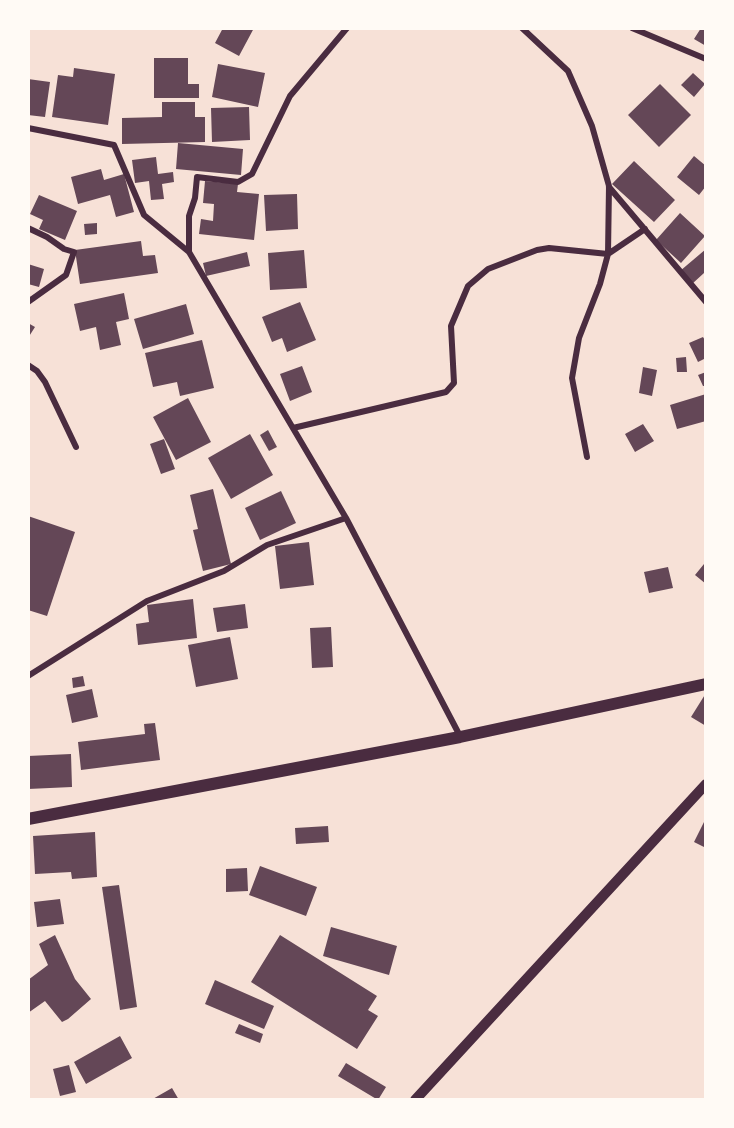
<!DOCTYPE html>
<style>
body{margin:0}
#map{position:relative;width:734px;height:1128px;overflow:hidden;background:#f7e1d7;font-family:Arial,sans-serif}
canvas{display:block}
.frame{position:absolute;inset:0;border:30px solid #fffaf5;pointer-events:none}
</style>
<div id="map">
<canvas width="734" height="1128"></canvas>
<div class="frame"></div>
</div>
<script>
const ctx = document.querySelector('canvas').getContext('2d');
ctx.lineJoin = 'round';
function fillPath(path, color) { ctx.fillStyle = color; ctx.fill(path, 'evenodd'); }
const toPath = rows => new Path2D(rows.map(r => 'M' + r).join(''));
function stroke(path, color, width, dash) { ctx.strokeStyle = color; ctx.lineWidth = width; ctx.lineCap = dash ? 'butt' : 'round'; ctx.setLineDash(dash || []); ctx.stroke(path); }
const building = toPath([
 [223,28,254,28,239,56,215,43],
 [701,28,706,28,706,46,694,39],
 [154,58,188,58,188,84,199,84,199,98,154,98],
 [218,64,265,73,258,107,212,97],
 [74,68,115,74,108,125,52,117,58,75,73,77],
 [693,73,705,84,694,97,681,85],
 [28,79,50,82,45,117,28,115],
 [660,84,691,115,659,147,628,115],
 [162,102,195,102,195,117,205,117,205,142,122,144,122,118,162,117],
 [249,107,250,140,212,142,211,108],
 [178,143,243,149,241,175,176,169],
 [694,156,706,166,706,186,699,195,677,177],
 [156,157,158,174,173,172,174,182,162,184,164,199,151,200,149,181,135,183,132,160],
 [634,161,675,200,654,222,612,184],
 [101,169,104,180,124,174,134,212,116,217,110,195,78,204,71,177],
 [205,181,238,184,237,192,259,194,254,240,199,234,201,219,213,221,214,204,203,203],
 [297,194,298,229,266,231,264,195],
 [39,195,77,211,65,240,39,229,43,220,30,214],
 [680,213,705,236,681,263,656,240],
 [97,223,97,234,85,235,84,224],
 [141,241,143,256,155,255,158,273,80,284,75,250],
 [706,249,706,275,704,273,692,284,680,271],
 [304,250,307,288,270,290,268,253],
 [247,252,250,266,206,276,203,263],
 [28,264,44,269,39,287,28,284],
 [124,293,129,319,116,322,121,345,100,350,96,327,80,331,74,304],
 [300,302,316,340,287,352,282,338,272,342,262,317],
 [186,304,194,334,143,349,134,319],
 [28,323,35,327,28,338],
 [703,337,706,342,706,358,698,362,689,343],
 [202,340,214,388,180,396,177,382,153,387,145,353],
 [686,357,687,372,677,372,676,358],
 [302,366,312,392,290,401,280,374],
 [643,367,657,370,652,396,639,393],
 [706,372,706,386,703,386,698,375],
 [706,394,706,421,677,429,670,405],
 [188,398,211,442,176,460,153,417],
 [643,424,654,441,635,452,625,434],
 [268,430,277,447,269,451,260,435],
 [250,434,273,475,231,499,208,458],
 [164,439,175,469,161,474,150,444],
 [213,489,231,564,203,571,193,530,198,529,190,495],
 [281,491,296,523,260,540,245,508],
 [28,516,75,532,47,616,28,610],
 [309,542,314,585,280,589,275,546],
 [704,564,706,565,706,584,695,575],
 [668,567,673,588,649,593,644,572],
 [193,599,197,638,138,645,136,624,149,622,147,605],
 [245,604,248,628,217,632,213,608],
 [331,627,333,667,312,668,310,628],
 [230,637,238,679,196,687,188,645],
 [83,676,85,686,73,688,72,678],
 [92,689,98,717,72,723,66,695],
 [706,693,706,726,691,717],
 [155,723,160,760,81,770,78,742,145,734,144,724],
 [71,754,72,787,28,789,28,756],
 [706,818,706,848,694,842],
 [328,826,329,842,296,844,295,828],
 [95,832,97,877,72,879,71,872,35,874,33,836],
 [260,866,317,887,306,916,249,895],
 [247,868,248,891,226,892,226,869],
 [119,885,137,1007,120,1010,102,887],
 [60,899,64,924,37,927,34,902],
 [331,927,397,946,389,975,323,956],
 [55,935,75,979,91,999,68,1019,62,1022,45,1001,28,1013,28,980,48,965,39,944],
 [280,935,377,996,368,1010,378,1016,357,1049,251,982],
 [215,980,274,1006,264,1029,205,1004],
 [239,1024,263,1034,260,1043,235,1033],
 [120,1036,132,1058,86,1084,74,1062],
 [346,1063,386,1087,378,1100,338,1076],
 [69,1065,76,1092,60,1096,53,1069],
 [172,1088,179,1100,151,1100]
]);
const minor = toPath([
 [522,28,568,71,592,126,609,186,608,254,600,284,579,338,572,378,587,457],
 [632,28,706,59],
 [28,128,114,145,144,215,189,252,346,518,460,736],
 [609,187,706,302],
 [28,228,47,237,64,249,74,252,66,275,28,302],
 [189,252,189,216,195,198,197,177,238,182,252,174,290,96,347,28],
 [28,365,37,371,45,382,76,447],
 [293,428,446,392,454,383,451,326,468,286,488,269,537,250,549,248,608,254,645,229],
 [28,676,147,601,224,571,267,545,346,518]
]);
const tertiary = toPath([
 [415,1100,706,784]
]);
const secondary = toPath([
 [28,819,460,737,706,684]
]);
fillPath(building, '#644757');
stroke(minor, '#4a2c40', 6);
stroke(tertiary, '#4a2c40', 10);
stroke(secondary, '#4a2c40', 12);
</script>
